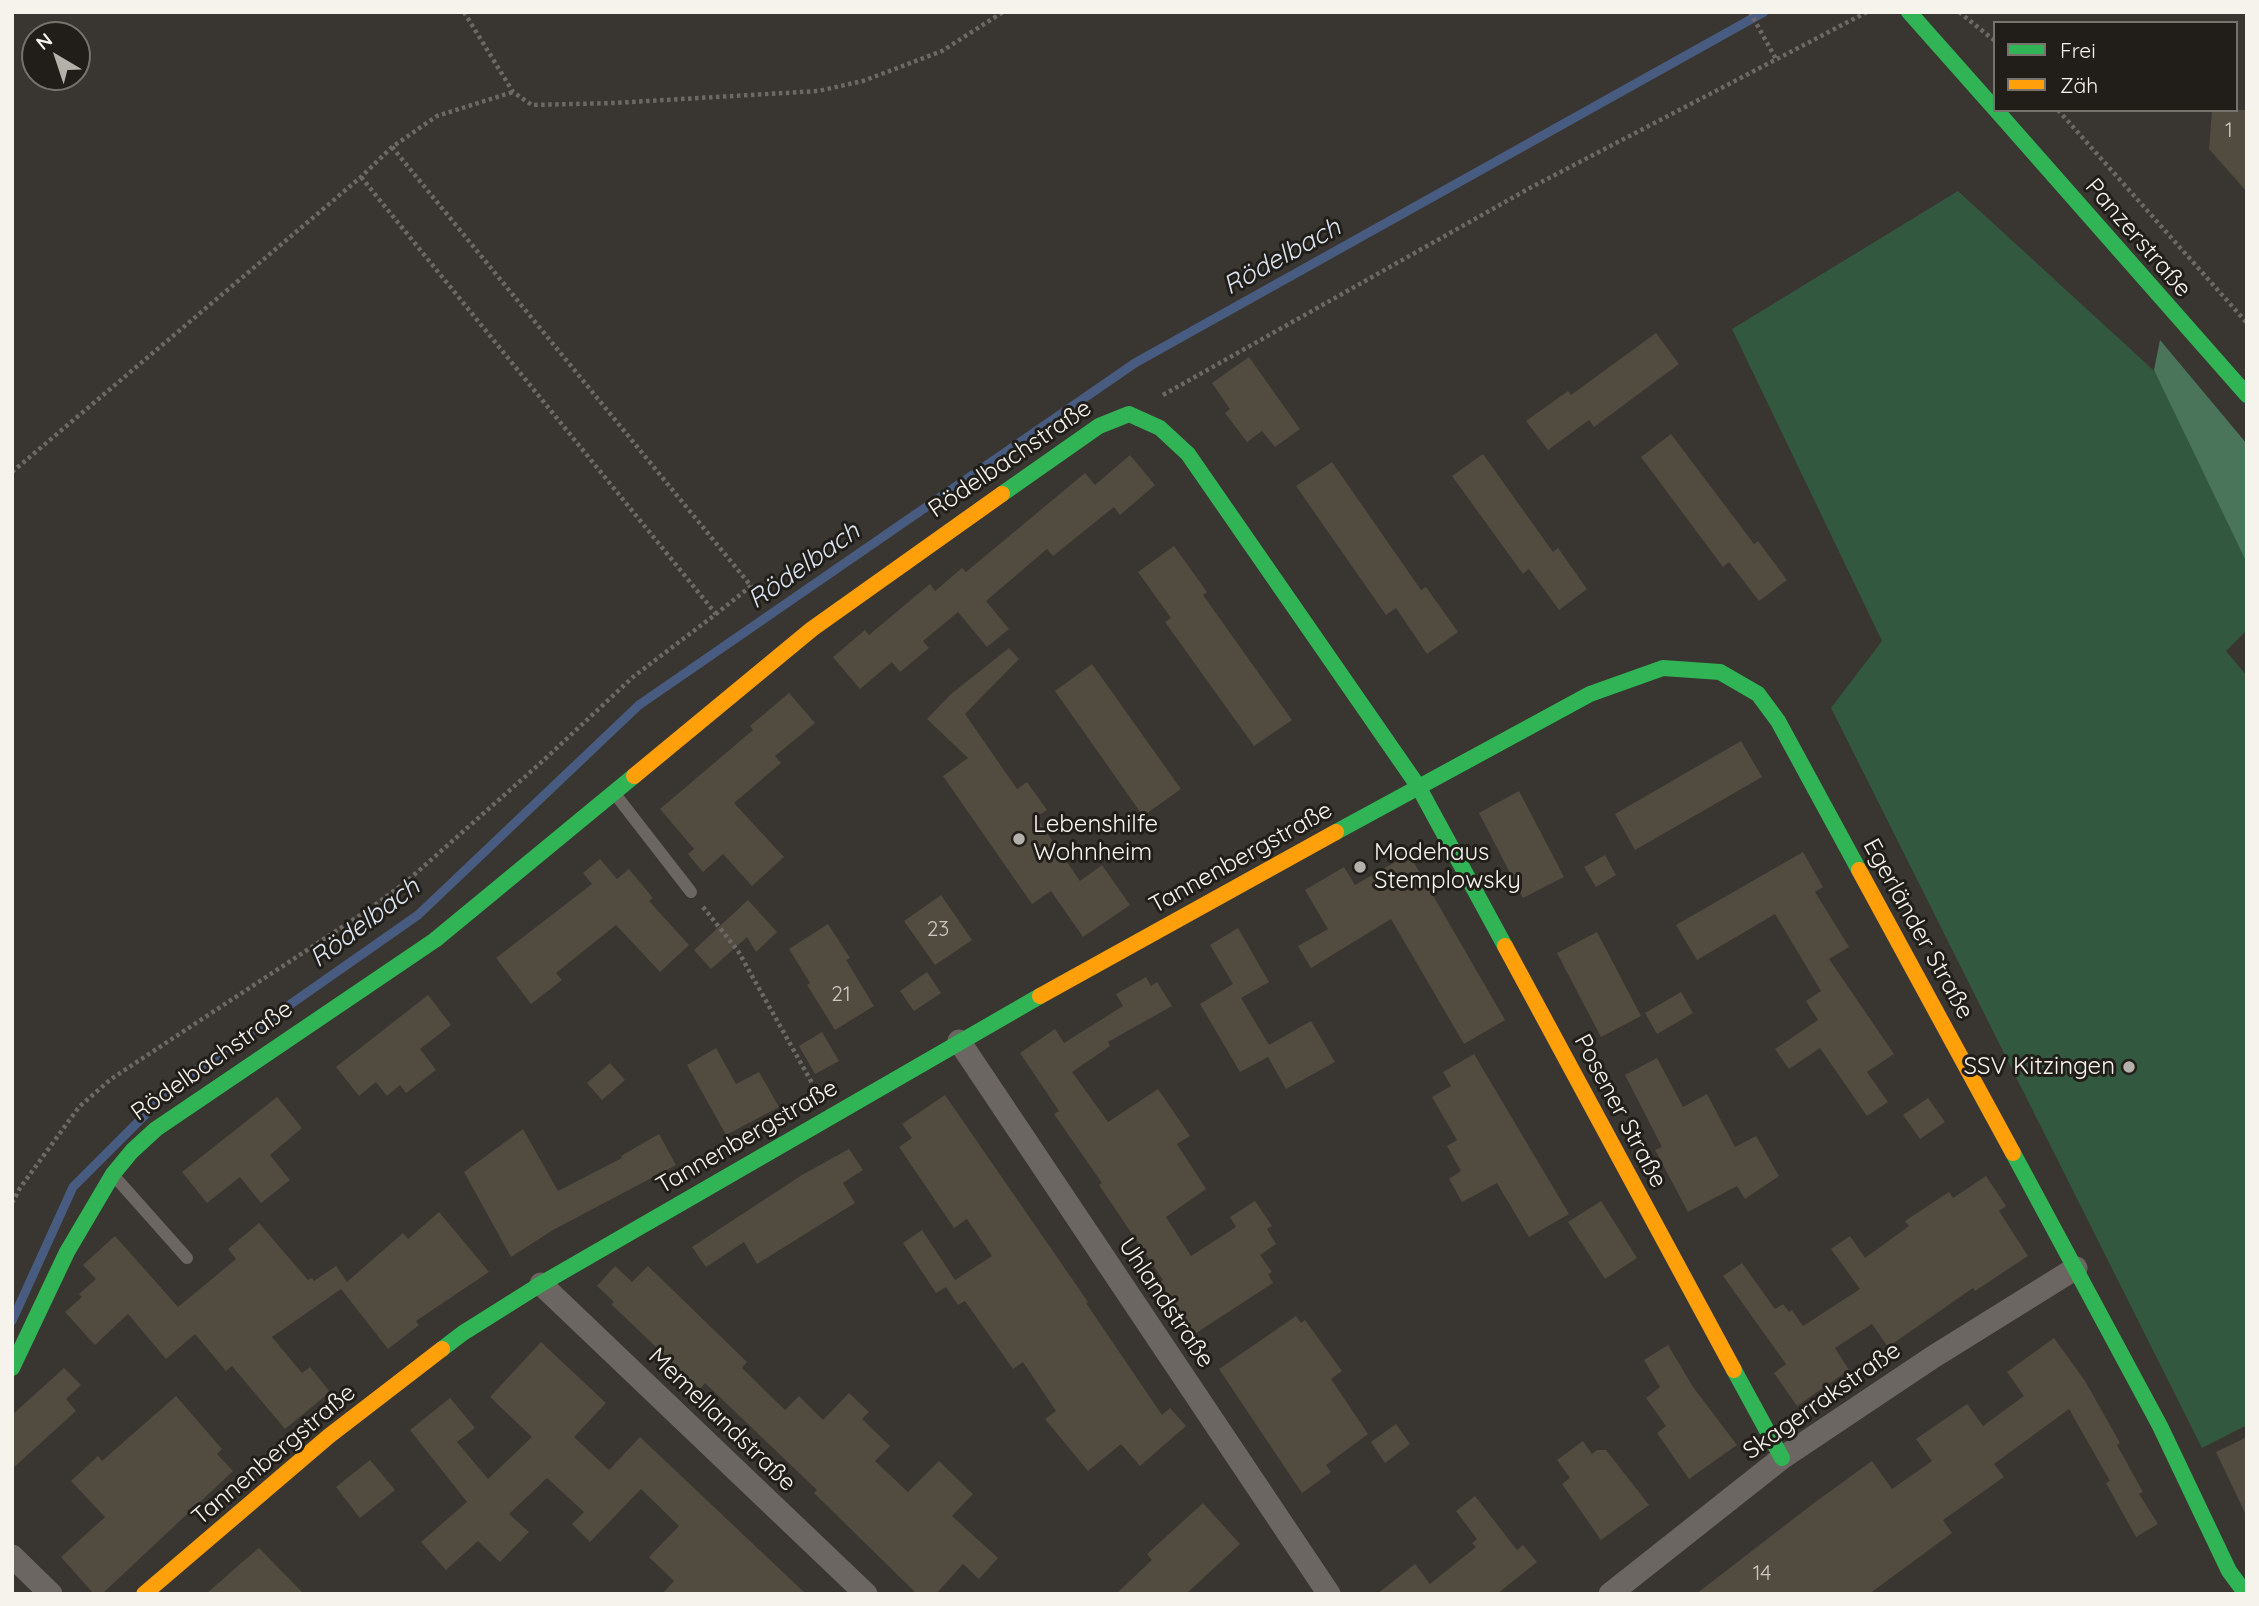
<!DOCTYPE html>
<meta charset="utf-8">
<style>
body{margin:0}
#map{position:relative;width:2259px;height:1606px;overflow:hidden;background:#393530;font-family:Quicksand,sans-serif}
canvas{display:block}
.frame{position:absolute;inset:0;border:14px solid #f6f2ec;pointer-events:none}
.legend{position:absolute;left:1993px;top:21px;width:245px;height:91px;box-sizing:border-box;background:#211e19;border:2px solid #76736d;margin:0;padding:9px 12px;list-style:none;font-size:21px;color:#f6f2ec}
.legend li{display:flex;align-items:center;gap:14px;height:35px}
.legend b{width:35px;border:2px solid #76736d}
.north{position:absolute;left:21px;top:21px;width:70px;height:70px;box-sizing:border-box;background:#211e19;border:2px solid #76736d;border-radius:50%;rotate:321deg;font-size:19px;font-weight:700;line-height:28px;text-align:center;color:#f6f2ec}
.north::after{content:'';display:block;margin:auto;width:24px;height:32px;background:#b4b0aa;clip-path:polygon(50% 0,100% 100%,50% 72%,0 100%)}
</style>
<div id="map">
<canvas width="2259" height="1606"></canvas>
<div class="frame"></div>
<ul class="legend">
<li><b style="height:9px;background:#30b455"></b>Frei</li>
<li><b style="height:9px;background:#ff9f0a"></b>Zäh</li>
</ul>
<div class="north">N</div>
</div>
<script>
const ctx = document.querySelector('canvas').getContext('2d');
ctx.lineJoin = 'round';
function fillPath(path, color) { ctx.fillStyle = color; ctx.fill(path, 'evenodd'); }
const toPath = rows => new Path2D(rows.map(r => 'M' + r).join(''));
function stroke(path, color, width, dash) { ctx.strokeStyle = color; ctx.lineWidth = width; ctx.lineCap = dash ? 'butt' : 'round'; ctx.setLineDash(dash || []); ctx.stroke(path); }
function drawText(font, color, halo, rows, align = 'center') {
  ctx.font = font + ' Quicksand,sans-serif'; ctx.lineWidth = 6; ctx.setLineDash([]); ctx.textBaseline = 'middle'; ctx.strokeStyle = halo; ctx.fillStyle = color; for (const [text, x, y, turn = 0] of rows) {
    ctx.save(); ctx.translate(x, y); ctx.rotate((+turn || 0) * Math.PI / 180); ctx.textAlign = isNaN(turn) ? turn : align; if (halo) ctx.strokeText(text, 0, 0); ctx.fillText(text, 0, 0); ctx.restore();
  }
}
const green = toPath([
 [1958,191,2247,456,2247,630,2226,651,2247,676,2247,1425,2202,1448,1831,708,1882,641,1732,329]
]);
const forest = toPath([
 [2160,340,2247,444,2247,563,2154,370]
]);
const stream = toPath([
 [12,1321,73,1187,175,1085,418,915,639,705,1135,363,1764,12]
]);
const building = toPath([
 [2212,110,2247,110,2247,192,2209,149],
 [1656,333,1679,364,1594,427,1589,420,1548,450,1526,421,1568,391,1571,395],
 [1249,357,1300,429,1275,447,1262,431,1247,442,1225,413,1230,409,1212,383],
 [1671,434,1754,544,1758,541,1787,580,1759,601,1729,562,1723,567,1641,457],
 [1483,454,1553,552,1558,548,1587,589,1559,610,1529,569,1523,574,1452,476],
 [1130,455,1155,485,1120,515,1114,507,1053,556,1047,549,986,601,1009,629,987,647,958,612,923,641,929,648,900,672,892,662,860,689,833,657,865,630,869,635,930,584,935,591,962,568,966,572,1085,473,1095,485],
 [1332,462,1421,590,1426,587,1458,632,1427,654,1396,608,1386,615,1296,486],
 [1174,546,1207,592,1203,595,1292,720,1254,746,1165,622,1171,618,1138,572],
 [1009,648,1019,659,965,714,1017,789,1027,782,1047,810,1036,817,1080,881,1102,865,1130,905,1083,937,1051,891,1032,904,943,776,968,758,927,719,951,694],
 [1092,664,1181,789,1143,816,1055,691],
 [789,693,815,723,775,756,781,763,734,803,784,857,752,886,723,854,703,872,688,854,694,849,660,809,753,730,750,726],
 [1741,741,1762,777,1635,850,1615,814],
 [1519,791,1564,877,1523,898,1479,813],
 [1803,852,1823,887,1815,892,1849,947,1829,959,1894,1054,1867,1072,1888,1102,1867,1116,1820,1048,1789,1069,1775,1049,1818,1020,1806,1001,1821,991,1775,914,1697,960,1676,925],
 [1409,854,1505,1020,1464,1044,1391,919,1311,968,1298,946,1328,929,1305,890,1344,867,1355,885],
 [1605,855,1616,875,1596,887,1584,867],
 [600,859,617,879,629,869,653,898,649,901,689,945,660,972,616,925,556,973,562,980,531,1004,496,958,592,884,583,873],
 [941,895,972,940,935,965,904,921],
 [748,900,777,932,756,952,747,937,711,969,694,950],
 [828,924,850,958,846,960,874,1006,835,1030,807,985,810,983,789,949],
 [1238,928,1269,982,1241,998,1269,1045,1311,1021,1335,1062,1286,1089,1268,1057,1240,1072,1200,1004,1233,984,1210,945],
 [1597,932,1641,1016,1601,1037,1557,953],
 [927,972,941,993,914,1011,900,991],
 [1146,977,1151,986,1157,982,1172,1006,1108,1042,1110,1046,1072,1072,1108,1122,1158,1089,1190,1136,1177,1144,1206,1189,1166,1217,1191,1256,1236,1227,1230,1217,1255,1201,1272,1226,1267,1229,1276,1244,1260,1255,1272,1272,1268,1274,1273,1283,1193,1335,1160,1282,1163,1280,1099,1185,1102,1183,1054,1114,1059,1111,1020,1053,1055,1029,1064,1043,1123,1006,1116,994],
 [1681,992,1693,1013,1657,1034,1645,1013],
 [428,995,451,1025,420,1049,436,1070,406,1093,400,1085,387,1096,376,1082,359,1096,336,1067],
 [822,1032,839,1061,815,1074,799,1046],
 [716,1048,736,1084,759,1072,779,1107,726,1135,687,1065],
 [1474,1054,1569,1214,1529,1237,1497,1183,1462,1202,1449,1179,1461,1171,1447,1146,1457,1140,1432,1097,1451,1086,1443,1072],
 [1657,1058,1683,1107,1707,1094,1735,1147,1756,1136,1779,1176,1745,1199,1737,1186,1688,1212,1655,1150,1662,1147,1625,1075],
 [610,1063,625,1080,602,1100,587,1083],
 [945,1095,1088,1302,1086,1303,1162,1415,1170,1408,1186,1426,1140,1466,1121,1444,1088,1471,1045,1419,1056,1411,1023,1362,1013,1369,965,1301,958,1305,946,1287,936,1293,903,1243,922,1230,955,1280,992,1256,967,1219,954,1228,899,1147,912,1138,902,1124],
 [277,1097,302,1128,270,1155,290,1180,261,1203,240,1177,207,1203,182,1172],
 [1928,1098,1945,1122,1920,1139,1903,1115],
 [523,1129,558,1191,622,1158,621,1156,659,1134,676,1165,553,1230,511,1257,464,1172],
 [849,1149,863,1170,843,1183,855,1203,757,1264,744,1242,706,1267,692,1247,802,1175],
 [1986,1176,2006,1206,1999,1211,2028,1256,1975,1291,1973,1288,1888,1347,1872,1324,1835,1348,1849,1370,1797,1406,1774,1373,1786,1364,1723,1276,1742,1263,1775,1309,1783,1304,1789,1312,1792,1310,1803,1326,1860,1289,1831,1249,1850,1236,1865,1258,1909,1226,1905,1221,1949,1192,1953,1198],
 [1601,1201,1637,1258,1605,1279,1568,1222],
 [439,1212,489,1272,416,1321,419,1325,388,1349,341,1289,272,1337,302,1373,310,1367,330,1392,285,1429,232,1366,226,1371,195,1334,166,1359,128,1314,95,1345,65,1312,82,1297,79,1294,96,1279,83,1265,115,1236,178,1307,236,1259,228,1249,259,1223,308,1280,312,1278,314,1281,336,1266,347,1282,403,1233,408,1239],
 [615,1266,632,1282,648,1266,747,1362,742,1368,785,1410,799,1396,823,1420,849,1393,869,1412,862,1419,890,1446,875,1461,908,1492,939,1461,973,1494,952,1516,998,1558,979,1579,963,1564,936,1594,917,1594,814,1493,817,1490,705,1383,700,1389,611,1304,614,1302,597,1286],
 [1296,1316,1301,1323,1305,1320,1342,1371,1331,1379,1368,1434,1326,1465,1331,1472,1302,1493,1219,1369],
 [2054,1338,2085,1381,2120,1443,2117,1445,2143,1492,2139,1494,2158,1524,2136,1537,2106,1483,2110,1481,2069,1409,1994,1464,2004,1477,1943,1520,1952,1533,1869,1594,1696,1594,1814,1503,1872,1461,1892,1489,1932,1461,1916,1439,1967,1404,1983,1426,2024,1396,2007,1372],
 [541,1342,606,1403,574,1437,609,1470,640,1437,806,1594,662,1594,674,1581,649,1557,679,1526,641,1489,590,1542,572,1524,584,1512,547,1478,509,1514,529,1532,500,1562,478,1541,446,1570,421,1542,467,1502,410,1430,450,1398,475,1428,457,1442,488,1479,532,1437,490,1397],
 [1668,1345,1693,1387,1737,1445,1689,1479,1657,1433,1666,1426,1646,1398,1660,1387,1644,1360],
 [64,1368,81,1385,66,1399,76,1411,12,1469,12,1415],
 [176,1396,222,1449,217,1454,233,1471,102,1594,94,1594,61,1557,105,1517,71,1481,98,1456,102,1461],
 [1396,1424,1410,1444,1385,1463,1371,1442],
 [2247,1437,2247,1517,2216,1452],
 [1583,1441,1592,1454,1597,1450,1606,1450,1649,1505,1601,1540,1562,1484,1570,1478,1557,1460],
 [370,1460,395,1490,360,1518,336,1487],
 [1475,1496,1517,1550,1523,1545,1537,1562,1497,1594,1377,1594,1415,1564,1430,1584,1476,1547,1472,1543,1477,1539,1456,1511],
 [1203,1503,1240,1544,1186,1594,1116,1594,1152,1560,1147,1554],
 [259,1548,304,1594,206,1594,240,1564]
]);
const path = toPath([
 [464,12,513,92,532,105,614,103,818,91,863,81,942,51,1003,12],
 [1750,12,1776,59],
 [1959,12,1995,41],
 [2058,110,2247,323],
 [392,147,751,586,716,614],
 [1163,395,1528,189,1867,12],
 [12,472,361,177,392,147,437,116,513,92],
 [703,907,738,951,816,1090],
 [12,1203,20,1188,79,1107,111,1079,368,910,406,882,545,759,633,677,716,614,361,177]
]);
const lane = toPath([
 [615,794,691,892],
 [115,1177,187,1258]
]);
const street = toPath([
 [959,1041,1329,1594],
 [541,1284,866,1594],
 [12,1556,51,1594],
 [1610,1594,1782,1458,1933,1357,2076,1268]
]);
const fast = toPath([
 [1909,12,1995,109],
 [1996,110,2247,395],
 [1002,494,1099,426,1129,414,1160,428,1188,454,1418,786,1505,946],
 [1336,832,1590,694,1663,668,1720,672,1758,694,1778,721,1859,870],
 [2013,1153,2160,1426,2229,1571,2246,1594],
 [442,1349,463,1333,541,1284,1040,996],
 [12,1368,67,1252,113,1174,132,1151,156,1129,435,940,634,776],
 [1734,1370,1782,1458]
]);
const slow = toPath([
 [634,776,812,629,1002,494],
 [1859,870,2013,1153],
 [1505,946,1734,1370],
 [1040,996,1336,832],
 [144,1594,329,1436,442,1349]
]);
const markers = [
 [1019,839,7,"#b4b0aa"],
 [1360,867,7,"#b4b0aa"],
 [2129,1067,7,"#b4b0aa"]
];
const numberNames = [
 ["1",2229,131],
 ["23",938,930],
 ["21",841,995],
 ["14",1762,1574]
];
const streetNames = [
 ["Panzerstraße",2138,238,49],
 ["Rödelbachstraße",1010,459,-34],
 ["Tannenbergstraße",1241,858,-29],
 ["Egerländer Straße",1918,929,61],
 ["Rödelbachstraße",212,1061,-35],
 ["Posener Straße",1620,1111,62],
 ["Tannenbergstraße",747,1137,-30],
 ["Uhlandstraße",1166,1303,56],
 ["Skagerrakstraße",1822,1401,-35],
 ["Memellandstraße",722,1420,44],
 ["Tannenbergstraße",274,1455,-40]
];
const poiNames = [
 ["Lebenshilfe",1033,825],
 ["Wohnheim",1033,853],
 ["Modehaus",1374,853],
 ["Stemplowsky",1374,881],
 ["SSV Kitzingen",2115,1067,"right"]
];
const waterNames = [
 ["Rödelbach",1282,257,-29],
 ["Rödelbach",804,566,-35],
 ["Rödelbach",365,923,-37]
];
fillPath(green, '#335840');
fillPath(forest, '#4b755a');
stroke(stream, '#475c80', 9);
fillPath(building, '#524b40');
stroke(path, '#6c6863', 4.5, [3.5, 3.5]);
stroke(lane, '#6b6661', 12);
stroke(street, '#6b6661', 23);
stroke(fast, '#30b455', 16);
stroke(slow, '#ff9f0a', 16);
for (const [x, y, r, color] of markers) { const dot = new Path2D(); dot.arc(x, y, r, 0, 2 * Math.PI); ctx.fillStyle = color; ctx.fill(dot); stroke(dot, '#211e19', 2.5); }
drawText('21px', '#cdc8c1', null, numberNames);
drawText('24px', '#f6f2ec', '#211e19', streetNames);
drawText('24px', '#f6f2ec', '#211e19', poiNames, 'left');
drawText('italic 26px', '#dce4f1', '#211e19', waterNames);
</script>
